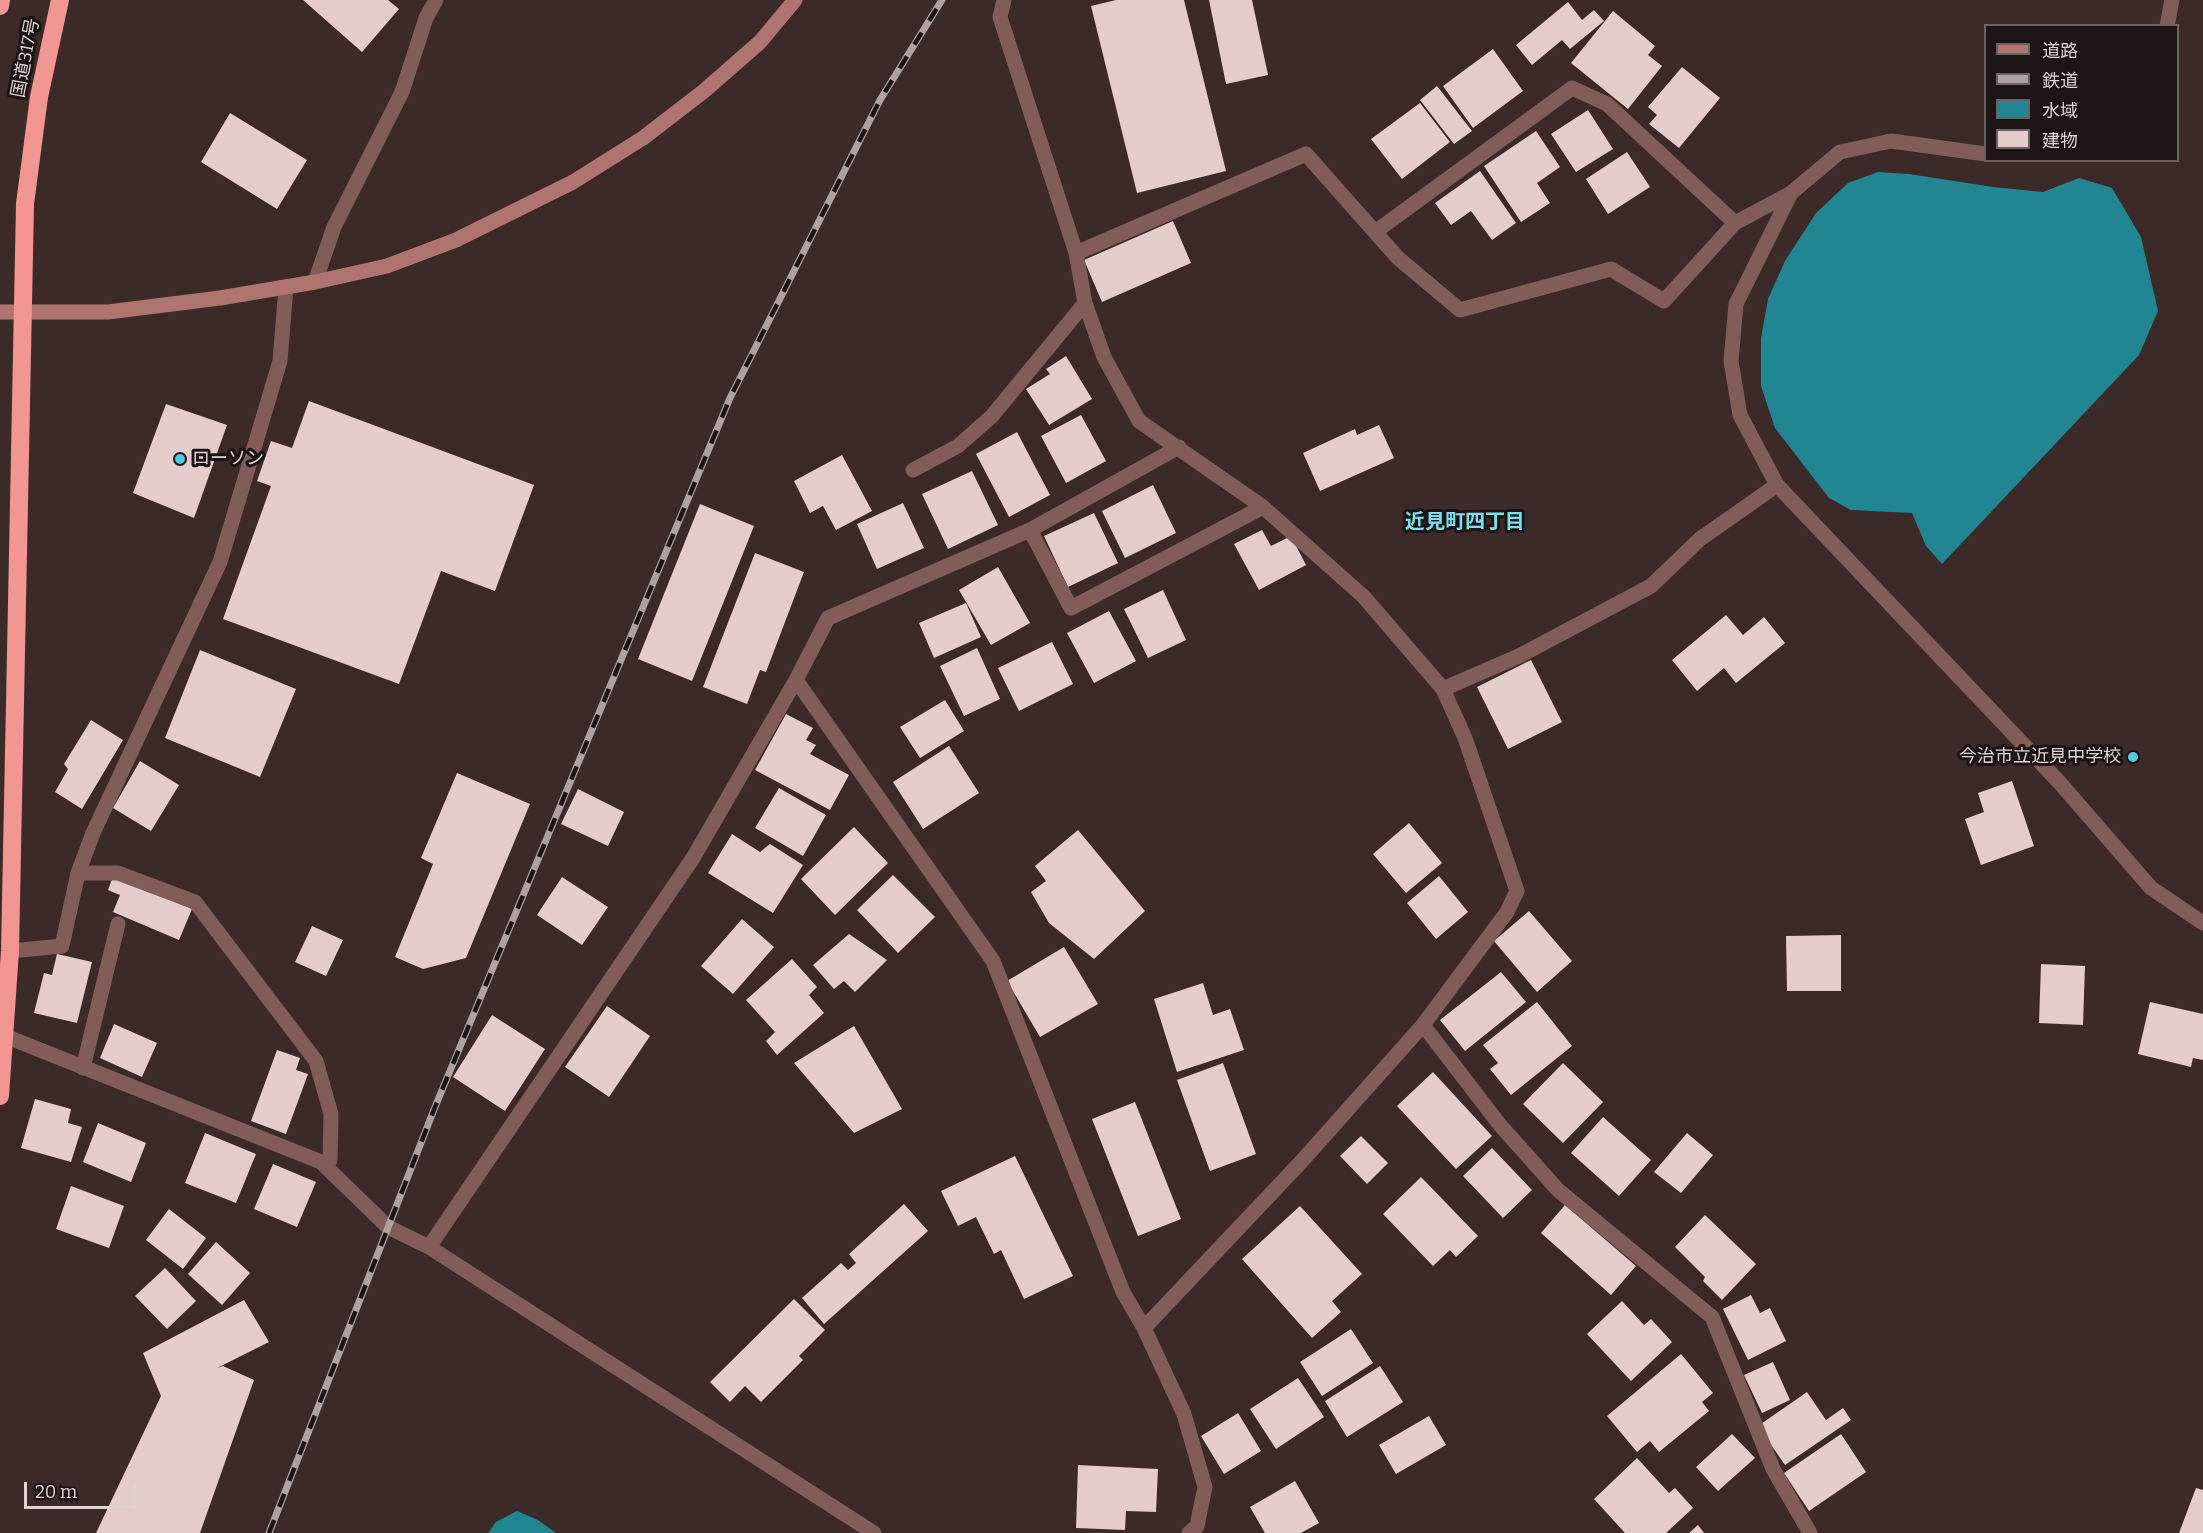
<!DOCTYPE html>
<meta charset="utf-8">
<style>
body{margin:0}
#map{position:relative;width:2203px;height:1533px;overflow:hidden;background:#3c2a29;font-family:Bitter,"Noto Sans JP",serif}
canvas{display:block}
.legend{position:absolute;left:1984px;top:24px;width:195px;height:138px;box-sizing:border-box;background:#1d1515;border:2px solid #6b6161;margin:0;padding:8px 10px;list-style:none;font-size:18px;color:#dfd3d2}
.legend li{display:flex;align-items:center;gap:12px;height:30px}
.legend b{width:30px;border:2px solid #6b6161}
.scale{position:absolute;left:24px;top:1482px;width:112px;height:27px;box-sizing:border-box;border:3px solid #dfd3d2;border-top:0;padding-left:8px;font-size:18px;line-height:21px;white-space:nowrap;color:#dfd3d2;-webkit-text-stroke:4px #1d1515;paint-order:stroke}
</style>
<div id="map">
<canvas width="2203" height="1533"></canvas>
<ul class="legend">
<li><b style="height:8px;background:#af7470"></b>道路</li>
<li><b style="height:8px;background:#afa1a0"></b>鉄道</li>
<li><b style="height:16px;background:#218692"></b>水域</li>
<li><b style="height:16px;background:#e3ccca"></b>建物</li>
</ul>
<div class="scale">20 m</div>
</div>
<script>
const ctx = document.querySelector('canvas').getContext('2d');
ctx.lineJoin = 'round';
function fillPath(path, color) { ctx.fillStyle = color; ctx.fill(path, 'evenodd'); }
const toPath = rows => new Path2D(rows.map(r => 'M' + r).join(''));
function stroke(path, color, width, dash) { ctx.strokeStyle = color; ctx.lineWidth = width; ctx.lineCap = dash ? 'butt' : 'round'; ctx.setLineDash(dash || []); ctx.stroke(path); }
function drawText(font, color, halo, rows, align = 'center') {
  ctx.font = font + ' Bitter,"Noto Sans JP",serif'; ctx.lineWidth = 6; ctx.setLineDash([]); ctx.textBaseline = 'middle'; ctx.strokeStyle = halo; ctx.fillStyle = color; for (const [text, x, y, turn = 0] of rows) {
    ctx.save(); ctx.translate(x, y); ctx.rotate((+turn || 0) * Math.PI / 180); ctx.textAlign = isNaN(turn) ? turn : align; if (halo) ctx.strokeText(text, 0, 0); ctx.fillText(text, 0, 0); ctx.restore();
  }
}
const water = toPath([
 [1878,172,1909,174,1993,187,2043,192,2079,178,2112,188,2141,237,2158,311,2139,355,1942,564,1926,546,1912,513,1851,510,1829,498,1775,428,1761,386,1761,338,1768,299,1785,261,1816,213,1848,183],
 [517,1511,538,1520,556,1533,488,1533,496,1522]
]);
const building = toPath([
 [303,0,388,0,399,9,362,52],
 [1116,0,1184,0,1226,171,1137,193,1091,6],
 [1209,0,1252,0,1268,75,1226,84],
 [1568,2,1582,20,1594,10,1604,21,1570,49,1562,40,1532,65,1516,45],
 [1613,11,1655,46,1648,55,1662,66,1628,109,1571,63],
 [1493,49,1523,91,1473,128,1443,86],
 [1682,67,1720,98,1679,148,1649,124,1657,115,1648,107],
 [1437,86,1472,131,1454,144,1420,100],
 [1420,103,1450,142,1402,179,1371,139],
 [1588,110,1613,149,1576,172,1551,134],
 [230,113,307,160,277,209,201,162],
 [1536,131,1560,167,1537,183,1550,203,1521,222,1484,166],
 [1627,152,1650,187,1608,214,1586,179],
 [1480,171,1516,223,1492,240,1471,211,1451,225,1435,203],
 [1173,221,1191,263,1102,302,1084,260],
 [1066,356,1092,399,1049,425,1026,389,1050,374,1046,369],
 [309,401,534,485,495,591,441,571,399,684,223,619,271,486,257,481,271,441,292,448],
 [166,404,227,425,194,518,133,493],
 [1081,415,1106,461,1066,483,1041,436],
 [1379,425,1394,458,1320,491,1303,453,1355,429,1357,435],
 [1017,432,1050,495,1009,517,976,454],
 [842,455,872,511,836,530,823,506,810,513,794,481],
 [972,471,998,525,948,549,922,494],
 [1153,485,1176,533,1125,558,1102,511],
 [903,503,924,548,877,569,857,524],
 [700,504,754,526,692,681,638,659],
 [1094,513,1118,563,1068,587,1044,536],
 [1262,530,1271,546,1291,536,1306,565,1259,590,1234,544],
 [755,553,804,572,766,672,760,670,747,704,703,687],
 [998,567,1030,623,991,645,959,590],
 [1163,590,1186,640,1148,658,1124,609],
 [966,603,981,637,934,658,919,623],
 [1109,611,1136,661,1094,683,1067,633],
 [1726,615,1743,635,1764,617,1785,643,1736,683,1724,668,1697,691,1672,660],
 [1052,642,1073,684,1019,711,998,668],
 [977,648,1000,699,964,716,940,666],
 [200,650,296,689,260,777,165,738],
 [1531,660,1562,722,1508,749,1477,687],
 [945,700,964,731,920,758,900,727],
 [786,714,813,728,806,740,816,745,810,754,849,775,830,810,755,770],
 [91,720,123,740,82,809,55,792,68,769,64,764],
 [949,746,979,793,923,829,893,782],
 [140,761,179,785,151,831,113,808],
 [457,773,530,804,466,958,423,969,395,957,433,864,421,858],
 [2012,781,2034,846,1981,865,1965,819,1984,812,1978,793],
 [779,788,826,815,803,856,755,828],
 [578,789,624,812,608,846,561,824],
 [1409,823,1442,863,1406,893,1373,854],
 [854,827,888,863,835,915,801,879],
 [1078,830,1145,911,1094,959,1049,923,1031,892,1046,881,1035,866],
 [732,834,760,852,770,844,803,865,773,913,708,873],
 [893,875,935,917,898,953,857,910],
 [113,876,192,909,179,940,113,912,120,895,108,890],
 [1439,876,1468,912,1436,939,1407,903],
 [562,877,608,907,582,945,537,915],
 [1529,911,1572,961,1537,992,1494,941],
 [742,919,774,947,733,994,701,966],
 [312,926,343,940,326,976,295,962],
 [849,934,887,960,855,992,844,981,834,989,813,965],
 [1841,935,1841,991,1787,991,1786,936],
 [1064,947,1098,1004,1040,1037,1007,981],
 [57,954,92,962,77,1023,34,1013,44,973,52,975],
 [792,959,817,987,809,995,824,1013,777,1055,766,1041,775,1032,746,1000],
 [2041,964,2085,966,2083,1025,2039,1023],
 [1501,972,1526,1002,1465,1051,1440,1020],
 [1203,983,1213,1015,1230,1009,1244,1050,1177,1072,1154,999],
 [1537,1002,1572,1046,1511,1095,1490,1069,1498,1063,1483,1045],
 [2150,1002,2203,1014,2203,1060,2193,1058,2191,1067,2138,1054],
 [607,1006,650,1036,609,1097,565,1067],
 [492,1015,545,1049,505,1111,453,1077],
 [114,1024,157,1043,142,1077,100,1058],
 [854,1026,902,1109,854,1133,794,1063],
 [277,1050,300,1058,296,1070,308,1074,286,1134,251,1121],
 [1223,1063,1256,1154,1210,1171,1177,1080],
 [1563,1063,1603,1102,1563,1143,1523,1104],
 [1433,1072,1492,1136,1456,1169,1397,1106],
 [35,1099,71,1109,68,1123,82,1127,71,1162,21,1148],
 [1135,1102,1181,1219,1138,1236,1092,1119],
 [1603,1117,1651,1160,1619,1196,1571,1153],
 [98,1123,146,1143,131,1182,83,1162],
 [205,1133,256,1154,236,1203,185,1183],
 [1687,1133,1713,1155,1681,1193,1654,1172],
 [1361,1136,1388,1163,1367,1184,1340,1156],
 [1492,1148,1532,1190,1503,1218,1463,1176],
 [1015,1156,1073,1276,1024,1299,1001,1250,994,1254,976,1217,958,1226,941,1191],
 [273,1164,316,1182,297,1227,254,1209],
 [1421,1177,1478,1236,1456,1257,1450,1250,1433,1266,1383,1214],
 [71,1186,124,1206,109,1248,56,1229],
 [904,1204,928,1231,824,1324,802,1298,841,1263,848,1270,856,1263,849,1254],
 [1565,1205,1636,1266,1611,1295,1541,1233],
 [1300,1206,1362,1274,1332,1301,1341,1312,1312,1338,1242,1259],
 [169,1209,206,1238,183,1269,146,1240],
 [1705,1215,1756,1264,1722,1300,1703,1281,1705,1277,1675,1247],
 [216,1242,250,1273,222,1305,188,1274],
 [165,1268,196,1301,167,1329,135,1296],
 [1751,1295,1760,1313,1770,1308,1786,1341,1748,1360,1723,1309],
 [794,1299,825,1330,799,1356,803,1360,761,1402,745,1386,730,1402,710,1382],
 [244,1300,269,1342,217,1368,223,1366,254,1380,200,1533,96,1533,161,1396,143,1353],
 [1622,1301,1644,1325,1651,1319,1672,1342,1631,1381,1587,1334],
 [1351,1329,1373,1363,1322,1396,1300,1362],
 [1681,1354,1713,1393,1702,1402,1709,1411,1659,1452,1650,1441,1637,1452,1607,1416],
 [1773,1362,1790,1400,1762,1413,1744,1375],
 [1380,1366,1403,1402,1347,1437,1325,1401],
 [1298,1378,1324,1417,1276,1449,1250,1409],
 [1807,1392,1826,1420,1843,1408,1851,1420,1785,1465,1758,1426],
 [1238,1413,1261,1451,1224,1474,1201,1436],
 [1429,1416,1446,1445,1396,1474,1379,1445],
 [1732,1434,1755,1458,1718,1491,1696,1467],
 [1841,1434,1866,1472,1809,1511,1784,1473],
 [1637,1458,1669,1493,1675,1488,1693,1508,1666,1533,1625,1533,1594,1499],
 [1078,1465,1158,1469,1156,1512,1126,1511,1125,1530,1076,1528],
 [1295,1481,1319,1523,1301,1533,1265,1533,1250,1507],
 [2196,1488,2203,1490,2203,1533,2179,1533],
 [1698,1525,1704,1533,1689,1533]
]);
const street = toPath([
 [1004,0,1000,17,1076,253,1085,303,1104,357,1139,421,1263,507,1364,597,1443,689,1465,738,1517,891,1507,912,1423,1025,1301,1162,1144,1328],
 [2167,26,2172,0],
 [1986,154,1891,141,1840,152,1791,193,1736,304,1731,361,1740,415,1777,485,2060,783,2151,888,2203,923],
 [1375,232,1572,88,1607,104,1735,223],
 [1076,253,1306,154,1398,258,1460,310,1611,269,1664,301,1735,223,1791,193],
 [315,282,334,227,402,92,426,18,436,0],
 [913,470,958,446,992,416,1085,303],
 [1030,530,1071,608,1263,507],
 [796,680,993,961,1123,1292,1144,1328,1184,1414,1205,1487,1197,1526,1189,1533],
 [1443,689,1519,656,1651,586,1700,539,1777,485],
 [78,873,118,873,195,902,316,1061,331,1114,330,1160,321,1162],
 [10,951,62,946,78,873,93,833,220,562,280,361,286,287],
 [1423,1025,1500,1125,1558,1190,1712,1317,1773,1469,1810,1533],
 [5,1036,321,1162,388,1227,429,1247,874,1533],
 [83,1068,118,924],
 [429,1247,693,858,796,680,828,618,1030,530,1179,447]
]);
const secondary = toPath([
 [0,312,108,312,220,298,315,282,387,266,456,240,573,182,643,138,704,91,760,42,795,0]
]);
const highway = toPath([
 [0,6,1,0],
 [0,1096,10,951,25,204,39,97,60,0]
]);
const rail = toPath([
 [269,1533,435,1107,730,398,880,100,942,0]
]);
const markers = [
 [180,459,6,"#53cbda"],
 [2133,757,6,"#53cbda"]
];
const streetNames = [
 ["国道317号",26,58,-79]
];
const poiNames = [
 ["ローソン",192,459],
 ["今治市立近見中学校",2121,757,"right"]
];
const neighbourhoodNames = [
 ["近見町四丁目",1465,522]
];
fillPath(water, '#218692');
fillPath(building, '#e3ccca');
stroke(street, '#815c59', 15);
stroke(secondary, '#af7470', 15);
stroke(highway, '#f19691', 18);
stroke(rail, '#afa1a0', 7);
stroke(rail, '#1d1515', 4.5, [14]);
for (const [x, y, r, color] of markers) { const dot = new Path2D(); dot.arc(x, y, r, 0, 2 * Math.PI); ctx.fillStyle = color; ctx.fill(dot); stroke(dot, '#1d1515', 2); }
drawText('18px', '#dfd3d2', '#1d1515', streetNames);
drawText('18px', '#dfd3d2', '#1d1515', poiNames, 'left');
drawText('bold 20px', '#76e0ee', '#1d1515', neighbourhoodNames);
</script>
